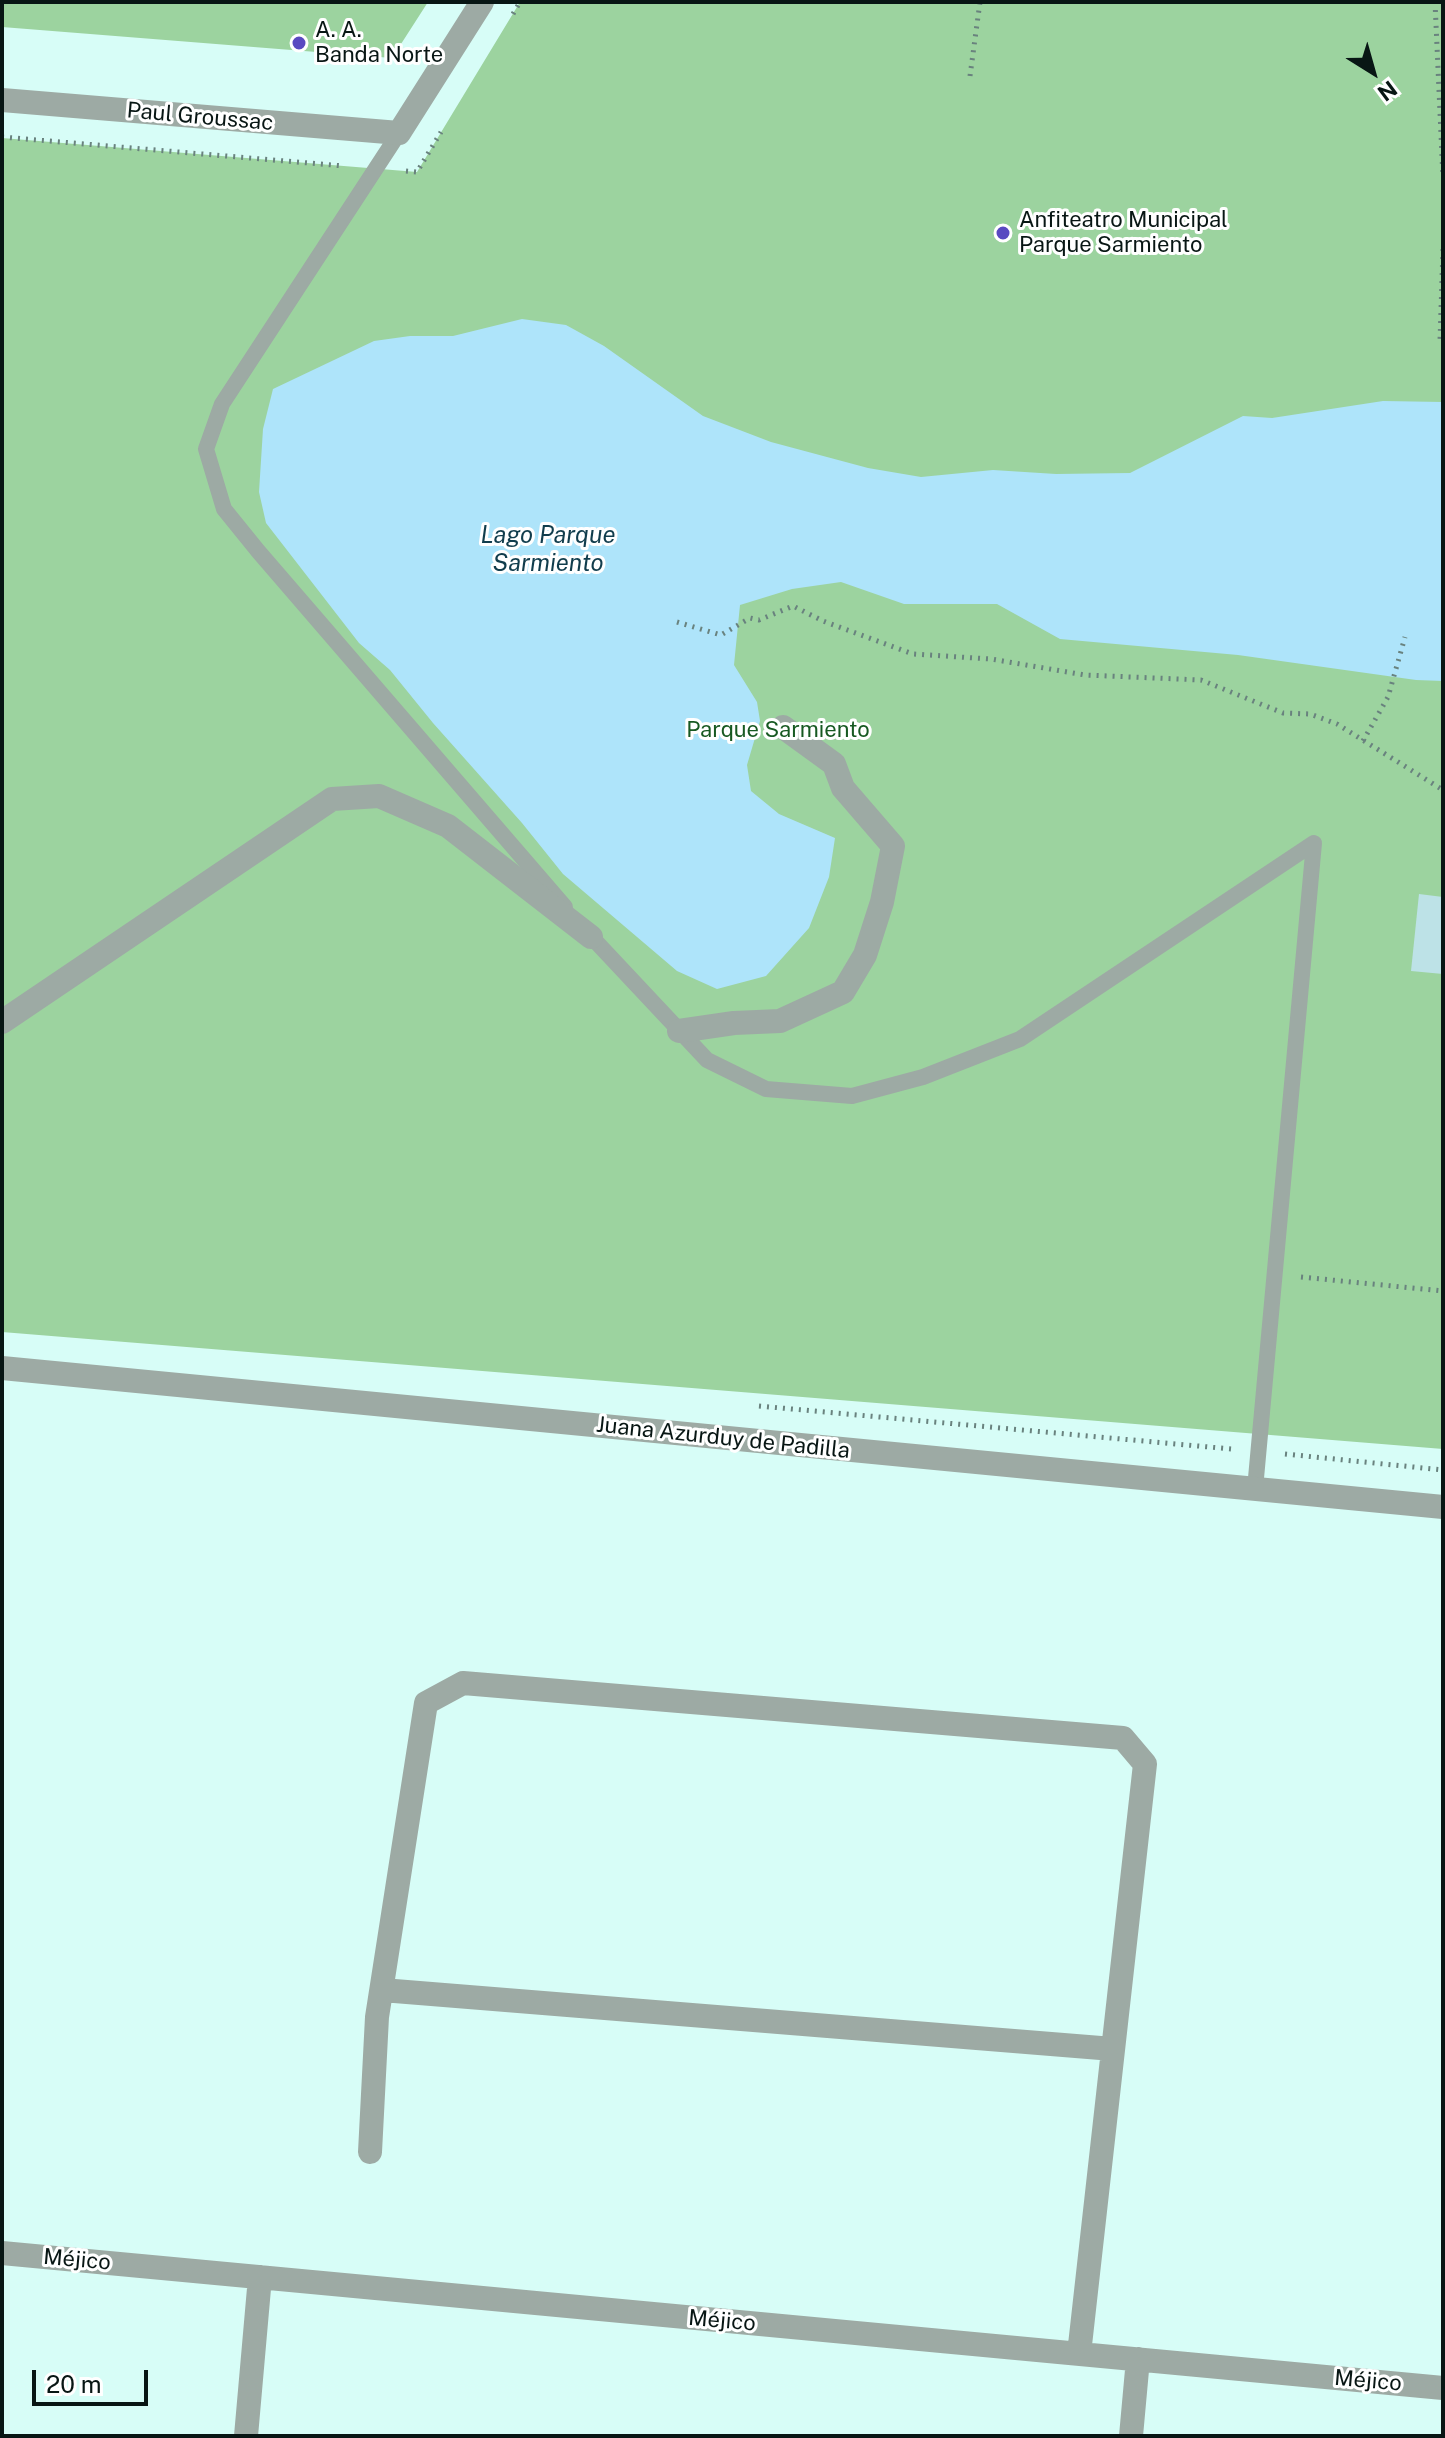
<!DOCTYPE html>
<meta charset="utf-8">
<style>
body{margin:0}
#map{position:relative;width:1445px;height:2438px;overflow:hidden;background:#d7fdf7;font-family:"Public Sans",sans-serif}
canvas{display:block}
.frame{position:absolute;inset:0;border:4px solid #081614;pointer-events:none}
.north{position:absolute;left:1333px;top:32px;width:80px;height:80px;-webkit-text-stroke:6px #fff;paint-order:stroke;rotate:143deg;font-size:22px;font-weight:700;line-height:32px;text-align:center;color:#081614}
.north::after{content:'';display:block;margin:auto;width:28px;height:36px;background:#081614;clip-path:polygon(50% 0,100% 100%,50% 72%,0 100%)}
.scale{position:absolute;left:32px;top:2370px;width:116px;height:36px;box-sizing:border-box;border:4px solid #081614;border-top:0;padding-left:10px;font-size:24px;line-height:28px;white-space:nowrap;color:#081614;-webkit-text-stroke:6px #fff;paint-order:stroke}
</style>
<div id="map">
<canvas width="1445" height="2438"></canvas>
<div class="frame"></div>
<div class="north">N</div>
<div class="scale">20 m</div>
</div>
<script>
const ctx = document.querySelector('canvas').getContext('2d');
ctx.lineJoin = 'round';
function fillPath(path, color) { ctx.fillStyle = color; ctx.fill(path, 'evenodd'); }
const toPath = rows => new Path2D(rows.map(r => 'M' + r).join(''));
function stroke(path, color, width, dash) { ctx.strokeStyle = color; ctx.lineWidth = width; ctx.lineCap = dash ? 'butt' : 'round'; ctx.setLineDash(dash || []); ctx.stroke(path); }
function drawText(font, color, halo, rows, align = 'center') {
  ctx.font = font + ' "Public Sans",sans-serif'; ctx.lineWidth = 6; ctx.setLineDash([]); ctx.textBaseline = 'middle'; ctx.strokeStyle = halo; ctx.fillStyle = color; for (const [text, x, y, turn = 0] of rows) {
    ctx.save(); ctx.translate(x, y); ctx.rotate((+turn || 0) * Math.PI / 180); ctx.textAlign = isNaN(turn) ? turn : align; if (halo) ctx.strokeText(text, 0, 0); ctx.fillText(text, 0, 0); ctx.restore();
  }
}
const green = toPath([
 [2,2,428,2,392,58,2,27],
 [520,2,1443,2,1443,1449,2,1332,2,138,417,172]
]);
const water = toPath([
 [522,319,566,325,604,346,703,416,771,442,868,468,921,477,993,470,1056,474,1130,473,1243,416,1272,418,1383,401,1443,402,1443,681,1416,680,1238,655,1060,639,997,604,904,604,841,582,792,589,740,605,734,665,757,702,760,721,747,765,751,791,779,814,835,838,829,877,809,928,766,976,717,989,677,971,563,874,522,823,433,723,390,670,359,643,266,523,259,492,263,429,273,389,374,341,410,336,453,336]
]);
const building = toPath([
 [1419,894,1443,897,1443,974,1411,971]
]);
const path = toPath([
 [1435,2,1443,178],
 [513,14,520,2],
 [970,76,980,2],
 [2,137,344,166],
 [406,171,417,172,441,132],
 [1443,249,1440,341,1443,343],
 [677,622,721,635,750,618,759,620,793,606,823,621,913,654,991,659,1085,675,1201,680,1283,713,1310,714,1337,724,1443,790],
 [1363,741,1388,697,1405,637],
 [1301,1277,1443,1291],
 [759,1406,1231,1449],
 [1285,1454,1443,1470]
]);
const service = toPath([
 [399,133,222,404,206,449,224,509,258,551,565,907],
 [585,930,707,1060,766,1089,852,1096,923,1077,1020,1039,1314,843,1255,1489]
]);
const minor = toPath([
 [2,100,399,133,482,2],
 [2,1022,332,799,379,796,448,826,591,937],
 [679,1031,734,1023,780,1021,843,992,865,955,882,902,893,846,843,788,834,764,783,727],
 [2,1368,1443,1507],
 [382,1990,1113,2049],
 [370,2152,377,2017,426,1703,463,1683,1123,1738,1145,1764,1079,2354],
 [2,2253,1443,2388],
 [246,2436,260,2277],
 [1131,2436,1138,2359]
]);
const markers = [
 [299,43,8,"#5949c1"],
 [1003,233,8,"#5949c1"]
];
const poiNames = [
 ["A. A.",315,30],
 ["Banda Norte",315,55],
 ["Anfiteatro Municipal",1019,220],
 ["Parque Sarmiento",1019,245]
];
const streetNames = [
 ["Paul Groussac",200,117,5],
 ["Juana Azurduy de Padilla",723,1438,6],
 ["Méjico",77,2260,5],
 ["Méjico",722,2321,5],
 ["Méjico",1368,2381,5]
];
const parkNames = [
 ["Parque Sarmiento",778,730]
];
const waterNames = [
 ["Lago Parque",548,536],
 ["Sarmiento",548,564]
];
fillPath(green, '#9cd39f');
fillPath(water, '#aee4fa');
fillPath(building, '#bde2e7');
stroke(path, '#69827e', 5, [2, 6]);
stroke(service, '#9daaa4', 16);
stroke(minor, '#9daaa4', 24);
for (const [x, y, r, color] of markers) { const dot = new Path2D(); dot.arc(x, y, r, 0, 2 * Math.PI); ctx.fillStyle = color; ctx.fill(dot); stroke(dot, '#fff', 3); }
drawText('22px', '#081614', '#fff', poiNames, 'left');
drawText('22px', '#081614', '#fff', streetNames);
drawText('22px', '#175922', '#fff', parkNames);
drawText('italic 24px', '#113d4d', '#fff', waterNames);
</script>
